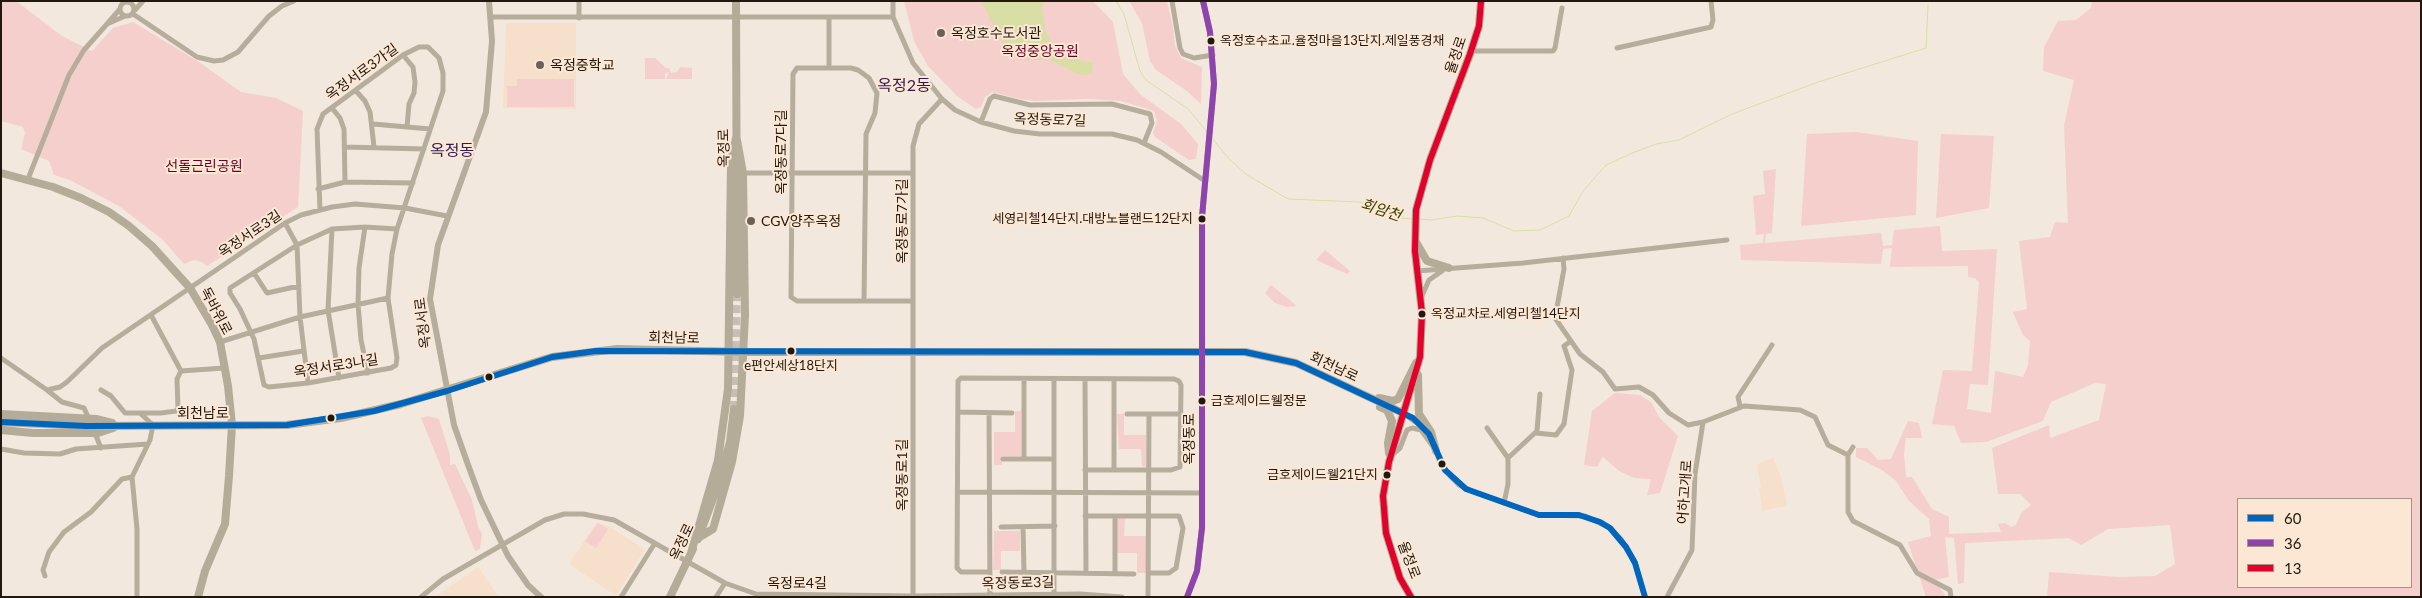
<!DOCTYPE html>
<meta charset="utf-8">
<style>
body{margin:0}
#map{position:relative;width:2422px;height:598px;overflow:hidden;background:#f3e8dd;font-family:Lato,sans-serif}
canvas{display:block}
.frame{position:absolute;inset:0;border:2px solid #211810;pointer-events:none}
.legend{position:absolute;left:2237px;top:498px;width:175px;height:90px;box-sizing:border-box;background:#fce7d4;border:1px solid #a49486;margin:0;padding:6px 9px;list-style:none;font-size:15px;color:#211810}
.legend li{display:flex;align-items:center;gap:10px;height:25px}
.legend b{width:25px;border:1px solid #a49486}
</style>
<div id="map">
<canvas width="2422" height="598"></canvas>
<div class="frame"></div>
<ul class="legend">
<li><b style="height:6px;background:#0065bd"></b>60</li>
<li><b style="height:6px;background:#8e44ad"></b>36</li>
<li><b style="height:6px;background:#e4002b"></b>13</li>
</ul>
</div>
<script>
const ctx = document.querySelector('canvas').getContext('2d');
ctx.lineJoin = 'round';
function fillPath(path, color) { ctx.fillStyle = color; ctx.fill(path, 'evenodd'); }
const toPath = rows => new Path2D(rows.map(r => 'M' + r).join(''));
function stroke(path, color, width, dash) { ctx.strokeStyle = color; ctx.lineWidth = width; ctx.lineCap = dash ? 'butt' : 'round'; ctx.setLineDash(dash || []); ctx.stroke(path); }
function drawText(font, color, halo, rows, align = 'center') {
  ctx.font = font + ' Lato,"Noto Sans KR",sans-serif'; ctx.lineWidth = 4; ctx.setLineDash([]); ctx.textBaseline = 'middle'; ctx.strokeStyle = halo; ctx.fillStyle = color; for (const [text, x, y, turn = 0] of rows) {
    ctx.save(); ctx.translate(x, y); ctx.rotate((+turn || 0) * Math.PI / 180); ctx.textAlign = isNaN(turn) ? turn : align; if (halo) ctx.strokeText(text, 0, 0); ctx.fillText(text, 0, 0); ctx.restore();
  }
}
const built = toPath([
 [506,23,576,23,576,109,503,108],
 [1773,458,1781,476,1787,506,1762,511,1759,488,1761,487,1757,466,1758,464],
 [597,522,610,527,645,549,616,596,569,564],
 [478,567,499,597,435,597]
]);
const green = toPath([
 [1,1,16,1,62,36,92,51,113,28,133,22,199,62,241,92,276,98,303,111,298,207,207,266,202,262,194,260,184,264,162,239,119,206,70,180,54,175,49,161,21,149,25,133,23,127,1,121],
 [904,1,1093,1,1113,22,1123,74,1141,95,1181,124,1198,144,1196,159,1189,160,1155,137,1153,133,1157,121,1154,111,1121,101,1086,99,1036,101,1020,99,992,92,985,97,981,107,976,109,957,96,928,66,914,41],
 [1129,1,1167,1,1173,27,1175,46,1181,58,1202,67,1201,104,1187,91,1156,70,1150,61,1142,23],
 [2092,1,2421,1,2421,597,2047,597,2049,572,2119,577,2155,576,2175,564,2170,525,2108,529,2081,545,2069,538,1965,543,1964,583,1958,584,1954,538,1945,537,1949,577,1935,580,1946,597,1926,597,1908,542,1931,536,1929,519,1909,501,1896,481,1882,470,1856,457,1856,448,1867,448,1878,460,1891,459,1908,421,1919,423,1922,438,1906,438,1904,454,1906,477,1912,477,1932,509,1949,517,1949,534,2001,532,1998,524,2005,523,2011,527,2016,525,2021,513,2031,505,2020,494,1998,494,1992,448,2049,425,2050,438,2099,420,2106,384,2095,383,2051,402,2043,421,1986,442,1961,443,1954,426,1932,424,1943,370,1972,371,1979,282,1975,278,1968,277,1968,266,1890,267,1892,248,1883,249,1881,264,1741,260,1740,245,1763,243,1764,234,1756,235,1753,196,1765,194,1763,171,1776,169,1772,233,1766,234,1765,243,1881,233,1883,246,1892,245,1894,230,1940,226,1942,251,1997,249,1988,385,1970,384,1967,409,1991,413,1995,371,2023,377,2028,365,2030,341,2023,335,2013,312,2027,309,2019,241,2050,237,2055,222,2068,223,2064,125,2074,80,2043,71,2044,47,2058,21,2076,20,2091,8],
 [2238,499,2411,499,2411,587,2238,587],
 [645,58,655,58,666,68,669,68,671,73,677,72,680,67,692,68,692,79,666,79,669,72,665,74,665,79,645,79],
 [517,79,574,79,574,107,507,107,507,86,517,86],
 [1856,132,1918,141,1916,215,1801,226,1807,134],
 [1941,134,1994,136,1989,208,1936,218],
 [1325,250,1350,271,1347,274,1316,260],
 [1271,285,1297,306,1287,307,1275,303,1265,293],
 [1615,393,1640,395,1651,402,1659,417,1678,436,1660,493,1647,495,1651,479,1634,478,1619,471,1603,457,1597,467,1584,465,1592,411],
 [1015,411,1021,411,1021,456,1002,456,1002,465,994,465,994,432,1015,432],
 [1117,414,1124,414,1124,435,1146,435,1146,467,1142,466,1141,449,1119,449],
 [428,416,439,419,450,455,450,465,455,464,472,500,478,526,482,534,480,549,475,551,421,418],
 [1117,518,1125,518,1124,536,1147,536,1146,573,1137,573,1137,553,1117,553],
 [598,523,608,529,596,548,585,541],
 [994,531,1020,531,1020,551,1001,551,1001,570,993,570]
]);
const water = toPath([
 [982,1,1044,1,1042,8,1046,32,1052,43,1079,60,1093,63,1092,72,1086,75,1077,74,1050,60,1020,60,1017,56,1018,50,1013,48,1008,51,1003,47,1000,28,989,20,990,18]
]);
const stream = toPath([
 [1116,1,1124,14,1140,71,1146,80,1188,109,1208,133],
 [1212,138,1229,159,1247,175,1288,199,1359,202,1385,209,1401,218,1412,219],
 [1418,219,1431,220,1457,216,1483,218,1514,231,1540,230,1569,216,1583,191,1606,165,1630,154,1656,144,1679,140,1732,114,1818,82,1926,48,1928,5]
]);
const secondaryTunnel = toPath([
 [734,409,737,294]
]);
const minor = toPath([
 [893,1,893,17,913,63,942,99,955,110,981,122,1014,131,1040,134,1112,134,1137,140,1161,152,1205,181],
 [1172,1,1180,48,1183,54,1194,58,1213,55],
 '120 9a7 7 0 1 1 14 0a7 7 0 1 1-14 0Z',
 [120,9,107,24,125,16],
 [135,10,143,1],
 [133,14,197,57,214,61,223,60,238,52,269,16,282,6,294,1],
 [491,17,893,17],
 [579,18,579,1],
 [1617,48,1711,27,1713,20,1711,1],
 [1471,51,1553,51,1555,48,1562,8],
 [403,55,413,67,415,82,414,93,409,104,407,127],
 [829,68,829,18],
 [356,91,365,101,370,112,374,147],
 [981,122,990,99,994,96,1030,105,1112,104,1150,114,1152,123,1144,143],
 [373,124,430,129],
 [345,147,424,149],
 [743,173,913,173],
 [28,179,69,75,84,50,107,24],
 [345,182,413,183],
 [318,189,345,182,344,129,340,118,332,108],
 [320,210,317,129,323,114,403,55,419,47,428,47,439,58,443,73,443,91,397,229,392,254,388,298,397,358,396,365,391,368,308,383,269,387,264,385,254,339,240,309,230,293,230,288,297,245,332,229,365,227,397,229],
 [285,223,297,245,300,317,308,383],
 [365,227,359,268,358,304,361,340,368,373],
 [332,229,328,310,339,378],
 [1563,258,1564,269,1555,318,1580,354,1603,372,1615,389,1639,387,1653,395,1669,413,1688,425,1703,422],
 [1417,271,1523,263,1727,240],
 [254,273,267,293,299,286],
 [1421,298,1429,280,1442,271],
 [864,301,866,134,875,113,877,93,869,78,858,70,851,68,797,68,793,74,791,297,797,301,913,301],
 [151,315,181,371,224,368],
 [220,342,300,317,388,298],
 [1,358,47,390,60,387,67,382,102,348,285,223,301,215,332,207,355,204,405,208,447,216],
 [259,358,303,351],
 [1054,379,1054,594],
 [1085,379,1086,572],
 [1114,379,1114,470],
 [47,390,62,402,84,408,90,421],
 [101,390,111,396,125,413,161,413,176,411,178,409,177,379,181,371],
 [1740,406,1738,397,1772,345],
 [958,412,1012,413],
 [989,413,990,595],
 [1403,413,1426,430],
 [1127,414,1181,414],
 [1487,428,1508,458,1508,484,1504,503],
 [94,431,101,448],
 [1536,433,1556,435,1564,424,1572,370,1564,346,1571,341],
 [1853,447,1848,455,1848,512,1853,521,1900,545,1917,573,1950,590,1951,597],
 [1,449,24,453,60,454,76,449,148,444],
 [1435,449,1440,462,1451,477,1459,485,1477,493,1539,515,1585,516,1610,528,1621,539,1634,560,1645,597],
 [1392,455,1400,448,1407,430,1412,428,1421,430,1434,448],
 [1508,458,1537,431,1540,394],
 [1003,459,1054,459],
 [1024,459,1024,379],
 [958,492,1201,493],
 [1085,516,1179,516,1183,528,1176,568,1169,573,1149,573],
 [1001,527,1055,526],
 [1023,527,1024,572],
 [989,572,961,572,957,568,958,381,961,378,1174,379,1179,381,1181,385,1180,467,1171,470,1085,470],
 [1002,572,1134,574],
 [1115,573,1115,516],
 [45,576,43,570,49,552,64,532,91,512,122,479,132,477],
 [137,597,137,529,132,477,150,440,153,425,141,414],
 [421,597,443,579,545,520,564,514,583,514,614,520,725,583,756,594,913,596,1080,594,1122,597],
 [621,597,655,543],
 [716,597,725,583],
 [913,597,913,146,919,124,942,99],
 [1148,597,1149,414],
 [1667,597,1692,550,1695,474,1703,422,1744,406,1800,410,1815,417,1828,445,1848,455]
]);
const tertiary = toPath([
 [489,1,492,41,486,112,438,245,430,299,454,425,467,462,481,500,508,556,528,585,541,597],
 [1187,597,1197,571,1202,528,1202,217,1214,84,1210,32,1203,1]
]);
const secondary = toPath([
 [736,1,737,294],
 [1,173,53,187,81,198,109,212,129,226,152,246,190,288,212,325,220,342,228,386,232,425,229,476,225,524,205,571,198,597],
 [1416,242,1427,261,1449,268],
 [1418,375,1419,414,1431,432,1436,451],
 [1379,398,1393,401,1398,399,1416,363],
 [1380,407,1387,410,1392,421,1388,443,1389,453],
 [1,414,96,419,112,423],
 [1,422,86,426,287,425,341,418,401,404,552,357,617,349,744,352,1245,352,1296,363,1403,413],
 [1,430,33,433,98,433,113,428],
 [698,538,713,529,732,462,740,416,745,315,743,173,737,140],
 [698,539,717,488,730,442,734,409],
 [691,553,718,460,728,389,731,162,736,138],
 [670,597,693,549],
 [1411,597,1400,578,1386,533,1383,496,1389,462,1420,357,1422,313,1415,251,1416,210,1430,160,1470,54,1479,26,1481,1]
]);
const bus1 = toPath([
 [1,422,86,426,287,425,374,411,447,391,552,357,596,351,1245,352,1296,363,1413,418,1429,434,1445,470,1466,489,1539,515,1579,515,1600,522,1610,528,1626,547,1635,563,1645,597]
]);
const bus2 = toPath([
 [1187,597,1197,571,1202,528,1202,217,1214,84,1210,32,1203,1]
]);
const bus3 = toPath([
 [1411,597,1400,578,1386,533,1383,496,1389,462,1420,357,1422,313,1415,251,1416,210,1430,160,1470,54,1479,26,1481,1]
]);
const markers = [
 [941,33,5,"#6a6158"],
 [1211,41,4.5,"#211810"],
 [540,65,5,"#6a6158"],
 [1202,219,4.5,"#211810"],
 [751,221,5,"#6a6158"],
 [1422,314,4.5,"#211810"],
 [791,351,4.5,"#211810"],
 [489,377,4.5,"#211810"],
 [1202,401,4.5,"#211810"],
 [331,418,4.5,"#211810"],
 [1442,464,4.5,"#211810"],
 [1387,475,4.5,"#211810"]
];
const busNames = [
 ["옥정호수초교.율정마을13단지.제일풍경채",1220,41],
 ["세영리첼14단지.대방노블랜드12단지",1193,219,"right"],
 ["옥정교차로.세영리첼14단지",1431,314],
 ["e편안세상18단지",791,366,"center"],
 ["금호제이드웰정문",1211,401],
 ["금호제이드웰21단지",1378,475,"right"]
];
const poiNames = [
 ["옥정호수도서관",951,33],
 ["옥정중학교",550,65],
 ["CGV양주옥정",761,221]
];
const parkNames = [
 ["옥정중앙공원",1040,51],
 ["선돌근린공원",204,166]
];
const streetNames = [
 ["율정로",1456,55,-71],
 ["옥정서로3가길",362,72,-36],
 ["옥정동로7길",1050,120,2],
 ["옥정로",724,148,-91],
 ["옥정동로7다길",781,152,-90],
 ["옥정동로7가길",902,221,-90],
 ["옥정서로3길",250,234,-34],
 ["독바위로",216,311,62],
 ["옥정서로",423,323,-97],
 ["회천남로",674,338,1],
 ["옥정서로3나길",336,366,-9],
 ["회천남로",1334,367,25],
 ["회천남로",203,413],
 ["옥정동로",1189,439,-90],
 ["옥정동로1길",902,475,-90],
 ["어하고개로",1685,492,-86],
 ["옥정로",682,542,-65],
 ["율정로",1409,560,69],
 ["옥정로4길",797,583],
 ["옥정동로3길",1018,583,-1]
];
const waterNames = [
 ["회암천",1381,210,18]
];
const quarterNames = [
 ["옥정2동",904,86],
 ["옥정동",452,151]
];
fillPath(built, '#f6e0cb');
fillPath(green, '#f4cfcc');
fillPath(water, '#d9dea4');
stroke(stream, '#d9dea4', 1);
stroke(secondaryTunnel, '#c9beb4', 8, [8, 4]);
stroke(minor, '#b6ad9d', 5);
stroke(tertiary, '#b6ad9d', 6);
stroke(secondary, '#b4ac98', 8);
stroke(bus1, '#0065bd', 6);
stroke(bus2, '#8e44ad', 6);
stroke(bus3, '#e4002b', 6);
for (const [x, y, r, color] of markers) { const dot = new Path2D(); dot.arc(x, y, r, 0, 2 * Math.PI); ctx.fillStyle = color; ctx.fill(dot); stroke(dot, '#fce7d4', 2); }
drawText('13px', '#211810', '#fce7d4', busNames, 'left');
drawText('14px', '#211810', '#fce7d4', poiNames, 'left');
drawText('14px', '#680123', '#fce7d4', parkNames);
drawText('14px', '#211810', '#fce7d4', streetNames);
drawText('italic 15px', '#3a4002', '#fce7d4', waterNames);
drawText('16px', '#2f1b55', '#fce7d4', quarterNames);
</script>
